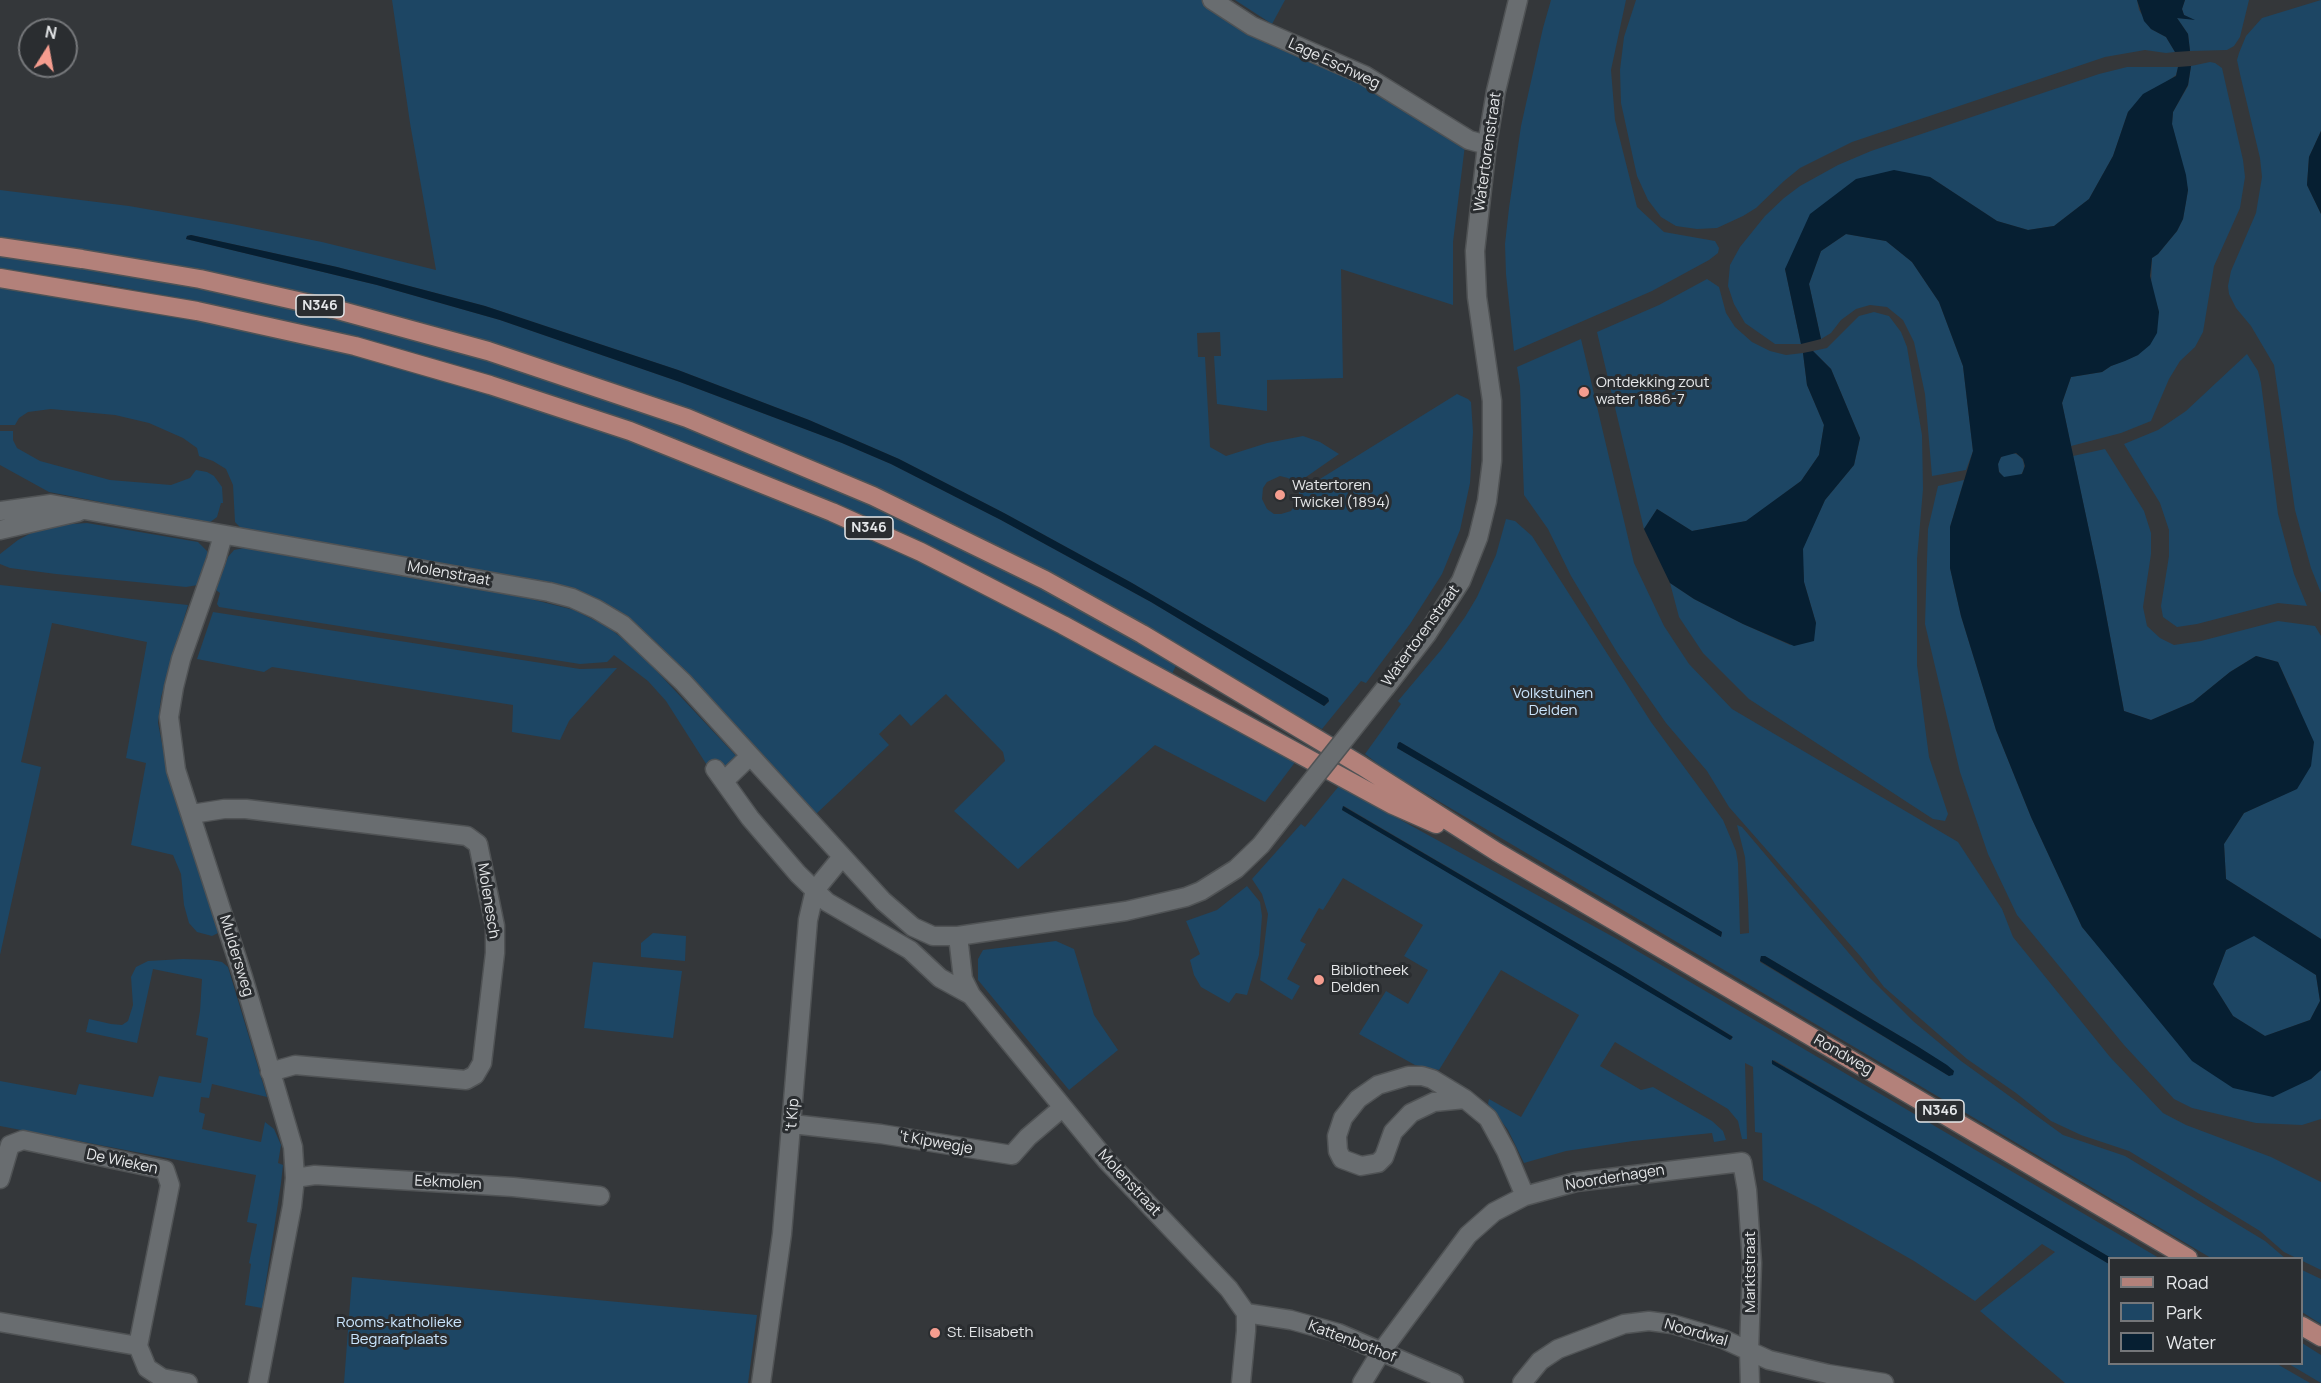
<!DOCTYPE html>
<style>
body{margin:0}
#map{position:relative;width:2321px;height:1383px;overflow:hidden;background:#34373a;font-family:Manrope,sans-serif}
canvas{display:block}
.legend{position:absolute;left:2108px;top:1257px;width:195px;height:108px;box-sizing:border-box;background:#2a2d30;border:2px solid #75777a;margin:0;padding:8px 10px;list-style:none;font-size:18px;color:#e5e7e9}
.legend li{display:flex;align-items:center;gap:12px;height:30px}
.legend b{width:30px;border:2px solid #75777a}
.north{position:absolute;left:18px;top:18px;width:60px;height:60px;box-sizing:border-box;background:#2a2d30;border:2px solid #75777a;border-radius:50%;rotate:11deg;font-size:16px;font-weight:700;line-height:24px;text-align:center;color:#e5e7e9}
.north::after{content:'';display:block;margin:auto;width:21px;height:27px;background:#f59d8f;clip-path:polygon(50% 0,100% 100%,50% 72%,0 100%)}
</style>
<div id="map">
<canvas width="2321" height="1383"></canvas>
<ul class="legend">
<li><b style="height:8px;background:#b3817a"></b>Road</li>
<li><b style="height:16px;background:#1d4664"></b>Park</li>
<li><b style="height:16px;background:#061f32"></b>Water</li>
</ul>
<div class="north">N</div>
</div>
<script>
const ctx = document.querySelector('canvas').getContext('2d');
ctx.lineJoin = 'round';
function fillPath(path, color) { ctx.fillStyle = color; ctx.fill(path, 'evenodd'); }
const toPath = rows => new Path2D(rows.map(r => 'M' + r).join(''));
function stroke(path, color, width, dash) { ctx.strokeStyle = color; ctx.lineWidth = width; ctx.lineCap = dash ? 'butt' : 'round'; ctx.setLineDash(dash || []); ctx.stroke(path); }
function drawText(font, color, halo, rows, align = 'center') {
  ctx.font = font + ' Manrope,sans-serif'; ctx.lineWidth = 6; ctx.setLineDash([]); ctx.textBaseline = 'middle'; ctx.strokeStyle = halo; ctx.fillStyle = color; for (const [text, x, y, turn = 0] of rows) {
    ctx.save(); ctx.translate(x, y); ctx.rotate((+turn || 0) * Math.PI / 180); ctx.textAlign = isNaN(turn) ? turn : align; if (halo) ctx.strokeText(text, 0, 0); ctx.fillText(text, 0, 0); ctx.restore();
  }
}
const green = toPath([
 [392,0,1205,0,1252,32,1312,63,1386,94,1465,145,1453,242,1453,305,1341,269,1343,378,1267,380,1267,411,1217,404,1214,356,1221,356,1220,332,1197,333,1198,357,1205,357,1210,447,1226,456,1267,443,1303,436,1320,442,1339,454,1296,484,1288,478,1280,476,1267,482,1263,488,1262,499,1267,509,1274,514,1281,514,1291,511,1299,499,1299,492,1457,394,1468,399,1471,402,1473,432,1470,483,1460,530,1442,574,1410,624,1366,683,1361,681,1322,729,1294,714,1192,654,992,544,841,473,702,415,548,361,371,310,281,287,162,264,100,253,0,239,0,190,129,206,232,224,322,242,436,270,410,123],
 [191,235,337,267,485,306,678,370,809,420,899,459,1004,513,1132,583,1328,698,1329,702,1324,706,1151,602,1001,520,891,464,842,443,680,382,500,320,377,285,186,239,187,236],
 [1235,0,1285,0,1272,24],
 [1551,0,1626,0,1611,70,1615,120,1637,207,1664,232,1715,241,1719,248,1718,253,1709,260,1652,291,1514,351,1506,274,1505,244,1509,208,1521,126,1543,28],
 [1636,0,2137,0,2139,10,2151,29,2166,37,2175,52,2166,53,2145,50,2105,57,1852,142,1800,168,1784,181,1756,208,1743,216,1717,228,1697,229,1676,226,1661,217,1648,200,1637,176,1621,103,1620,70,1624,37],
 [2185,0,2249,0,2240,37,2234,46,2227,50,2190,51,2188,34,2177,18,2192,19,2184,15,2182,9],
 [2321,0,2321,131,2309,157,2307,185,2321,214,2321,593,2311,568,2295,510,2274,365,2251,326,2236,308,2229,294,2228,286,2231,271,2256,213,2262,177,2260,158,2240,74,2237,60,2239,53,2246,36,2262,18],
 [2210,62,2215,63,2222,68,2243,160,2245,177,2240,208,2214,266,2203,332,2195,347,2180,361,2169,379,2151,421,2121,433,2071,446,2062,403,2071,377,2102,372,2111,366,2138,355,2159,312,2151,286,2152,258,2158,254,2177,231,2183,219,2188,190,2172,124,2173,112,2188,86,2191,66],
 [2127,67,2178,67,2176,75,2128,112,2113,156,2089,199,2054,226,2028,230,1997,221,1930,177,1785,269,1801,344,1775,344,1745,323,1734,304,1728,286,1730,265,1740,247,1765,216,1784,198,1800,186,1838,165,1871,151,2099,74],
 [1846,234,1886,241,1912,262,1939,302,1963,366,1973,451,1966,470,1932,476,1925,394,1914,342,1903,320,1887,307,1870,305,1856,309,1841,320,1831,333,1821,339,1809,284,1821,251],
 [0,256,126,275,270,303,420,341,485,360,652,415,719,440,866,502,1035,585,1177,663,1172,674,963,563,786,483,630,422,473,370,354,338,172,297,98,283,0,270],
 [1707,279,1719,287,1726,313,1735,327,1752,342,1770,351,1786,355,1803,353,1807,385,1824,425,1819,455,1801,481,1747,521,1692,531,1657,509,1644,529,1597,332,1659,305],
 [0,286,159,312,351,353,472,386,635,441,801,507,932,567,1004,602,1296,761,1265,802,1155,745,1018,869,954,811,1005,761,1003,752,946,694,911,726,900,714,879,734,889,745,816,814,656,642,623,616,536,581,242,529,235,522,233,485,226,469,213,461,199,456,197,448,183,438,149,423,115,415,51,409,28,412,19,418,15,425,0,425],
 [1874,312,1889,316,1901,332,1907,347,1922,435,1923,489,1917,559,1917,665,1929,757,1948,814,1945,821,1933,819,1749,699,1703,653,1679,617,1670,583,1694,599,1743,624,1790,645,1816,623,1804,582,1802,549,1825,500,1854,465,1860,438,1831,369,1813,351,1827,348,1859,316],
 [1581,339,1634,563,1664,626,1689,664,1732,709,1958,842,2002,909,2013,937,2110,1057,2163,1113,2186,1125,2271,1157,2321,1182,2321,1270,2284,1252,2260,1231,2129,1151,2081,1135,2051,1121,2016,1093,1967,1059,1884,987,1861,957,1729,807,1707,771,1666,723,1618,654,1571,576,1548,529,1524,495,1520,386,1517,367],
 [2247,354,2258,371,2261,383,2278,514,2294,574,2307,606,2278,603,2197,624,2177,627,2163,617,2161,606,2169,556,2169,530,2160,503,2124,444,2158,430,2186,411],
 [0,431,13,431,13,440,17,448,40,461,110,480,171,485,190,478,196,470,207,472,214,476,222,487,223,503,221,503,217,517,209,523,49,492,0,465],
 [2105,449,2144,511,2151,533,2151,554,2143,607,2147,626,2160,638,2174,645,2201,641,2278,621,2315,626,2321,636,2321,939,2226,879,2224,844,2244,813,2296,789,2296,701,2278,662,2256,656,2230,672,2193,702,2151,720,2124,711,2099,577,2073,456],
 '1998 466a13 13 0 1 1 26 0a13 13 0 1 1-26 0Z',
 [1964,480,1950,527,1950,568,1961,616,1996,730,2031,817,2082,927,2134,988,2311,1079,2321,1070,2321,1119,2302,1125,2256,1123,2192,1108,2174,1099,2124,1045,2017,915,1988,854,1960,772,1925,624,1928,529,1938,486],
 [1506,519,1515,521,1532,536,1651,722,1723,820,1736,851,1738,863,1740,934,1749,933,1748,901,1745,857,1737,825,1742,827,1870,978,1913,1021,1961,1061,2063,1135,2125,1156,2265,1241,2285,1258,2211,1258,1386,770,1365,754,1401,704,1398,701,1441,650,1465,617,1477,597,1496,555],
 [1400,742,1722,932,1721,937,1397,748],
 [1761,956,1765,956,1917,1046,1954,1071,1949,1076,1760,962],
 [87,523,198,542,207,551,209,556,198,585,186,587,56,574,10,568,0,564,0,554,18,540,35,531,58,525],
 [244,548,515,595,574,610,608,627,637,650,738,758,726,772,710,770,666,701,648,681,614,655,607,662,580,664,219,607,217,604,220,593,216,590,228,557,234,550],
 [0,585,188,605,161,697,158,723,163,749,218,933,212,936,197,932,189,923,184,905,181,874,173,855,131,845,146,763,126,758,147,642,52,623,21,762,41,767,0,955],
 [213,612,580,669,617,668,569,721,560,740,512,732,513,705,272,667,264,672,197,659],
 [1339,786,1617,939,2159,1258,2111,1258,1774,1060,1771,1062,2109,1264,2110,1364,2277,1364,2310,1383,2065,1383,1980,1311,2055,1252,2042,1244,1975,1301,1914,1261,1858,1229,1818,1207,1763,1180,1762,1133,1755,1132,1753,1067,1745,1063,1747,1139,1742,1139,1738,1121,1728,1109,1615,1042,1600,1066,1641,1090,1653,1087,1712,1121,1723,1131,1726,1140,1714,1142,1712,1133,1633,1141,1566,1151,1524,1163,1508,1130,1488,1104,1489,1099,1521,1117,1579,1015,1501,970,1439,1070,1415,1065,1359,1034,1386,991,1408,1004,1428,970,1404,956,1423,925,1343,878,1323,910,1319,908,1300,941,1306,944,1287,979,1300,986,1292,1000,1260,980,1268,914,1262,894,1252,879,1301,824,1305,827],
 [1344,806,1623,970,1732,1036,1732,1040,1342,810],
 [1247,886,1260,902,1262,916,1259,955,1247,995,1236,993,1229,1003,1201,987,1194,975,1190,960,1200,954,1186,921,1217,910],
 [653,933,686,936,685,961,641,957,641,943],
 [2254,935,2316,975,2320,1001,2310,1020,2265,1036,2233,1016,2213,984,2226,950],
 [1056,941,1074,949,1094,1015,1118,1050,1069,1090,978,980,978,959,983,950],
 [183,959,211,960,222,962,228,967,267,1097,212,1084,209,1098,201,1097,199,1112,205,1114,202,1129,261,1142,265,1122,274,1129,281,1145,278,1163,283,1165,281,1183,262,1308,245,1305,251,1264,249,1263,257,1224,247,1222,256,1175,0,1126,0,1081,76,1095,79,1084,153,1097,159,1076,201,1083,208,1038,196,1035,200,1011,202,979,153,969,137,1043,86,1032,89,1019,111,1024,122,1025,128,1021,133,1005,131,977,136,967,148,961],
 [593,962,682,971,673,1038,584,1028],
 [2302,1270,2321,1279,2321,1324,2302,1312],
 [352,1277,757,1315,748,1383,344,1383],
 [2302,1343,2321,1355,2321,1383,2289,1364,2302,1364]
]);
const water = toPath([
 [2137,0,2185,0,2182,9,2184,15,2195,20,2177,18,2188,34,2190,51,2175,52,2166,37,2151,29,2144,21],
 [2191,66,2188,85,2173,112,2172,124,2186,175,2188,190,2186,202,2183,219,2177,231,2158,254,2152,258,2150,276,2159,312,2157,333,2150,345,2138,355,2125,361,2111,366,2102,372,2071,377,2062,403,2099,577,2124,711,2151,720,2193,702,2230,672,2256,656,2278,662,2314,742,2311,766,2297,789,2244,813,2224,844,2226,879,2321,939,2321,1070,2311,1079,2273,1097,2233,1088,2192,1061,2082,927,2031,817,1996,730,1961,616,1950,568,1950,527,1973,451,1963,366,1939,302,1912,262,1886,241,1846,234,1821,251,1809,284,1821,339,1801,344,1785,269,1810,214,1856,179,1894,170,1930,177,1997,221,2028,230,2054,226,2089,199,2113,156,2128,112,2143,94,2176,76,2178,67],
 [2016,453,2023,459,2025,466,2022,474,2004,477,1999,472,1998,464,2001,457],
 [2254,936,2316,975,2320,1001,2310,1020,2265,1036,2233,1016,2213,984,2226,950],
 [2321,131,2321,214,2307,185,2309,157],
 [191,235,337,267,485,306,678,370,809,420,899,459,1004,513,1132,583,1328,698,1329,701,1324,706,1151,602,1001,520,891,464,842,443,680,382,500,320,377,285,186,239,187,236],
 [1813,351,1831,369,1860,438,1854,465,1825,500,1803,549,1804,582,1816,623,1814,641,1794,646,1743,624,1694,599,1670,583,1644,529,1657,509,1692,531,1746,521,1801,481,1819,455,1824,425,1807,385,1803,353],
 [1400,742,1722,932,1721,937,1397,748,1398,743],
 [1343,806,1623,970,1733,1037,1730,1040,1342,810],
 [1761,956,1765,956,1917,1046,1947,1065,1954,1071,1953,1075,1949,1076,1760,961],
 [1772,1060,1929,1150,2111,1258,2109,1264,1772,1064]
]);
const minor = toPath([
 [1212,0,1252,26,1364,75,1469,140,1487,145],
 [0,511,51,504,549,592,572,598,596,609,623,625,683,682,883,901,913,927,933,936,958,936,1126,911,1186,897,1201,891,1236,869,1261,845,1283,817],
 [0,530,78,512],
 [223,535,216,560,181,659,174,687,169,717,176,770,243,977,293,1147,295,1178,292,1206,258,1383],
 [1386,687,1427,634,1461,581,1478,538,1487,501,1492,461,1492,401,1477,297,1475,251,1487,145,1496,91,1518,0],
 [715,769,750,818,798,874,827,902,910,950,940,978,971,995],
 [724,781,750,756],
 [192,814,224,809,246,809,467,836,478,844,495,926,495,953,482,1063,475,1075,466,1080,295,1065,270,1072],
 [958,936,963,979,971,995,1107,1161,1229,1289,1246,1313,1246,1331,1241,1383],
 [1465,1099,1434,1102,1411,1113,1393,1132,1384,1157,1378,1163,1361,1166,1342,1159,1338,1151,1337,1136,1343,1118,1358,1099,1378,1085,1408,1076,1422,1076,1432,1079,1465,1099,1488,1118,1506,1151,1525,1196],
 [792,1124,881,1134,1012,1155,1028,1137,1062,1108],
 [295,1178,315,1175,513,1187,600,1196],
 [0,1179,10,1145,23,1140,165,1170,170,1185,138,1346,0,1322],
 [1246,1313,1291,1320,1338,1333,1454,1383],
 [138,1346,147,1368,162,1378,188,1383],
 [761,1383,782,1234,808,920,815,890,842,857],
 [1362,1383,1381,1352,1468,1235,1494,1212,1525,1196,1576,1182,1742,1162,1747,1190,1752,1263,1749,1351,1750,1383],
 [1522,1383,1540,1361,1558,1349,1624,1324,1649,1321,1672,1324,1723,1339,1769,1360,1828,1374,1884,1383]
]);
const major = toPath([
 [0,247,82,259,200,279,338,310,488,351,687,418,873,496,1045,580,1142,634,1362,766,1497,852,2188,1258],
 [0,278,197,311,355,346,490,385,630,431,832,512,921,552,1063,625,1393,805,1436,824],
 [2302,1326,2321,1337]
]);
const minorBridge = toPath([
 [1283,817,1386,687]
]);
const markers = [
 [1584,392,6,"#f59d8f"],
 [1280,495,6,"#f59d8f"],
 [1319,980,6,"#f59d8f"],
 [935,1333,6,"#f59d8f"]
];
const shields = [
 [320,306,48],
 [869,528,48],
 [1940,1111,48]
];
const shieldNames = [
 ["N346",320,306],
 ["N346",869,528],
 ["N346",1940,1111]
];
const streetNames = [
 ["Lage Eschweg",1334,64,25],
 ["Watertorenstraat",1488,152,-82],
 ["Molenstraat",449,574,10],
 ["Watertorenstraat",1421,636,-54],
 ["Molenesch",488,901,81],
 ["Muldersweg",236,956,73],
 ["Rondweg",1843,1055,30],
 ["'t Kip",793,1115,-85],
 ["'t Kipwegje",936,1143,10],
 ["De Wieken",122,1162,12],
 ["Noorderhagen",1615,1178,-9],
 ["Eekmolen",448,1183,3],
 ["Molenstraat",1129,1183,47],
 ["Marktstraat",1751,1272,-90],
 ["Noordwal",1696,1333,16],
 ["Kattenbothof",1352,1342,21]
];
const poiNames = [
 ["Ontdekking zout",1596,383],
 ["water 1886-7",1596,400],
 ["Watertoren",1292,486],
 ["Twickel (1894)",1292,503],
 ["Bibliotheek",1331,971],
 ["Delden",1331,988],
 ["St. Elisabeth",947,1333]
];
const parkNames = [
 ["Volkstuinen",1553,694],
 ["Delden",1553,711],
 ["Rooms-katholieke",399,1323],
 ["Begraafplaats",399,1340]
];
fillPath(green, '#1d4664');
fillPath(water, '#061f32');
stroke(minor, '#505355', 21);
stroke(major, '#505355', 21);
stroke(minor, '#696d70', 18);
stroke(major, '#b3817a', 18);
stroke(minorBridge, '#505355', 21, []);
stroke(minorBridge, '#696d70', 18);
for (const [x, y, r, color] of markers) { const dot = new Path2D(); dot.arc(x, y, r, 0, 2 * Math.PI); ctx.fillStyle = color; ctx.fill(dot); stroke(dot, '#2a2d30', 2); }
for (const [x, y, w] of shields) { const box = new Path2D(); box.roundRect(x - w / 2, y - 11, w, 22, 4.5); ctx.fillStyle = '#2a2d30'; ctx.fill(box); stroke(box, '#e5e7e9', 1.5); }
drawText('bold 14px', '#e5e7e9', null, shieldNames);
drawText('15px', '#e5e7e9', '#2a2d30', streetNames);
drawText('15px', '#e5e7e9', '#2a2d30', poiNames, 'left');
drawText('15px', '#cae5fd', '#2a2d30', parkNames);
</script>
